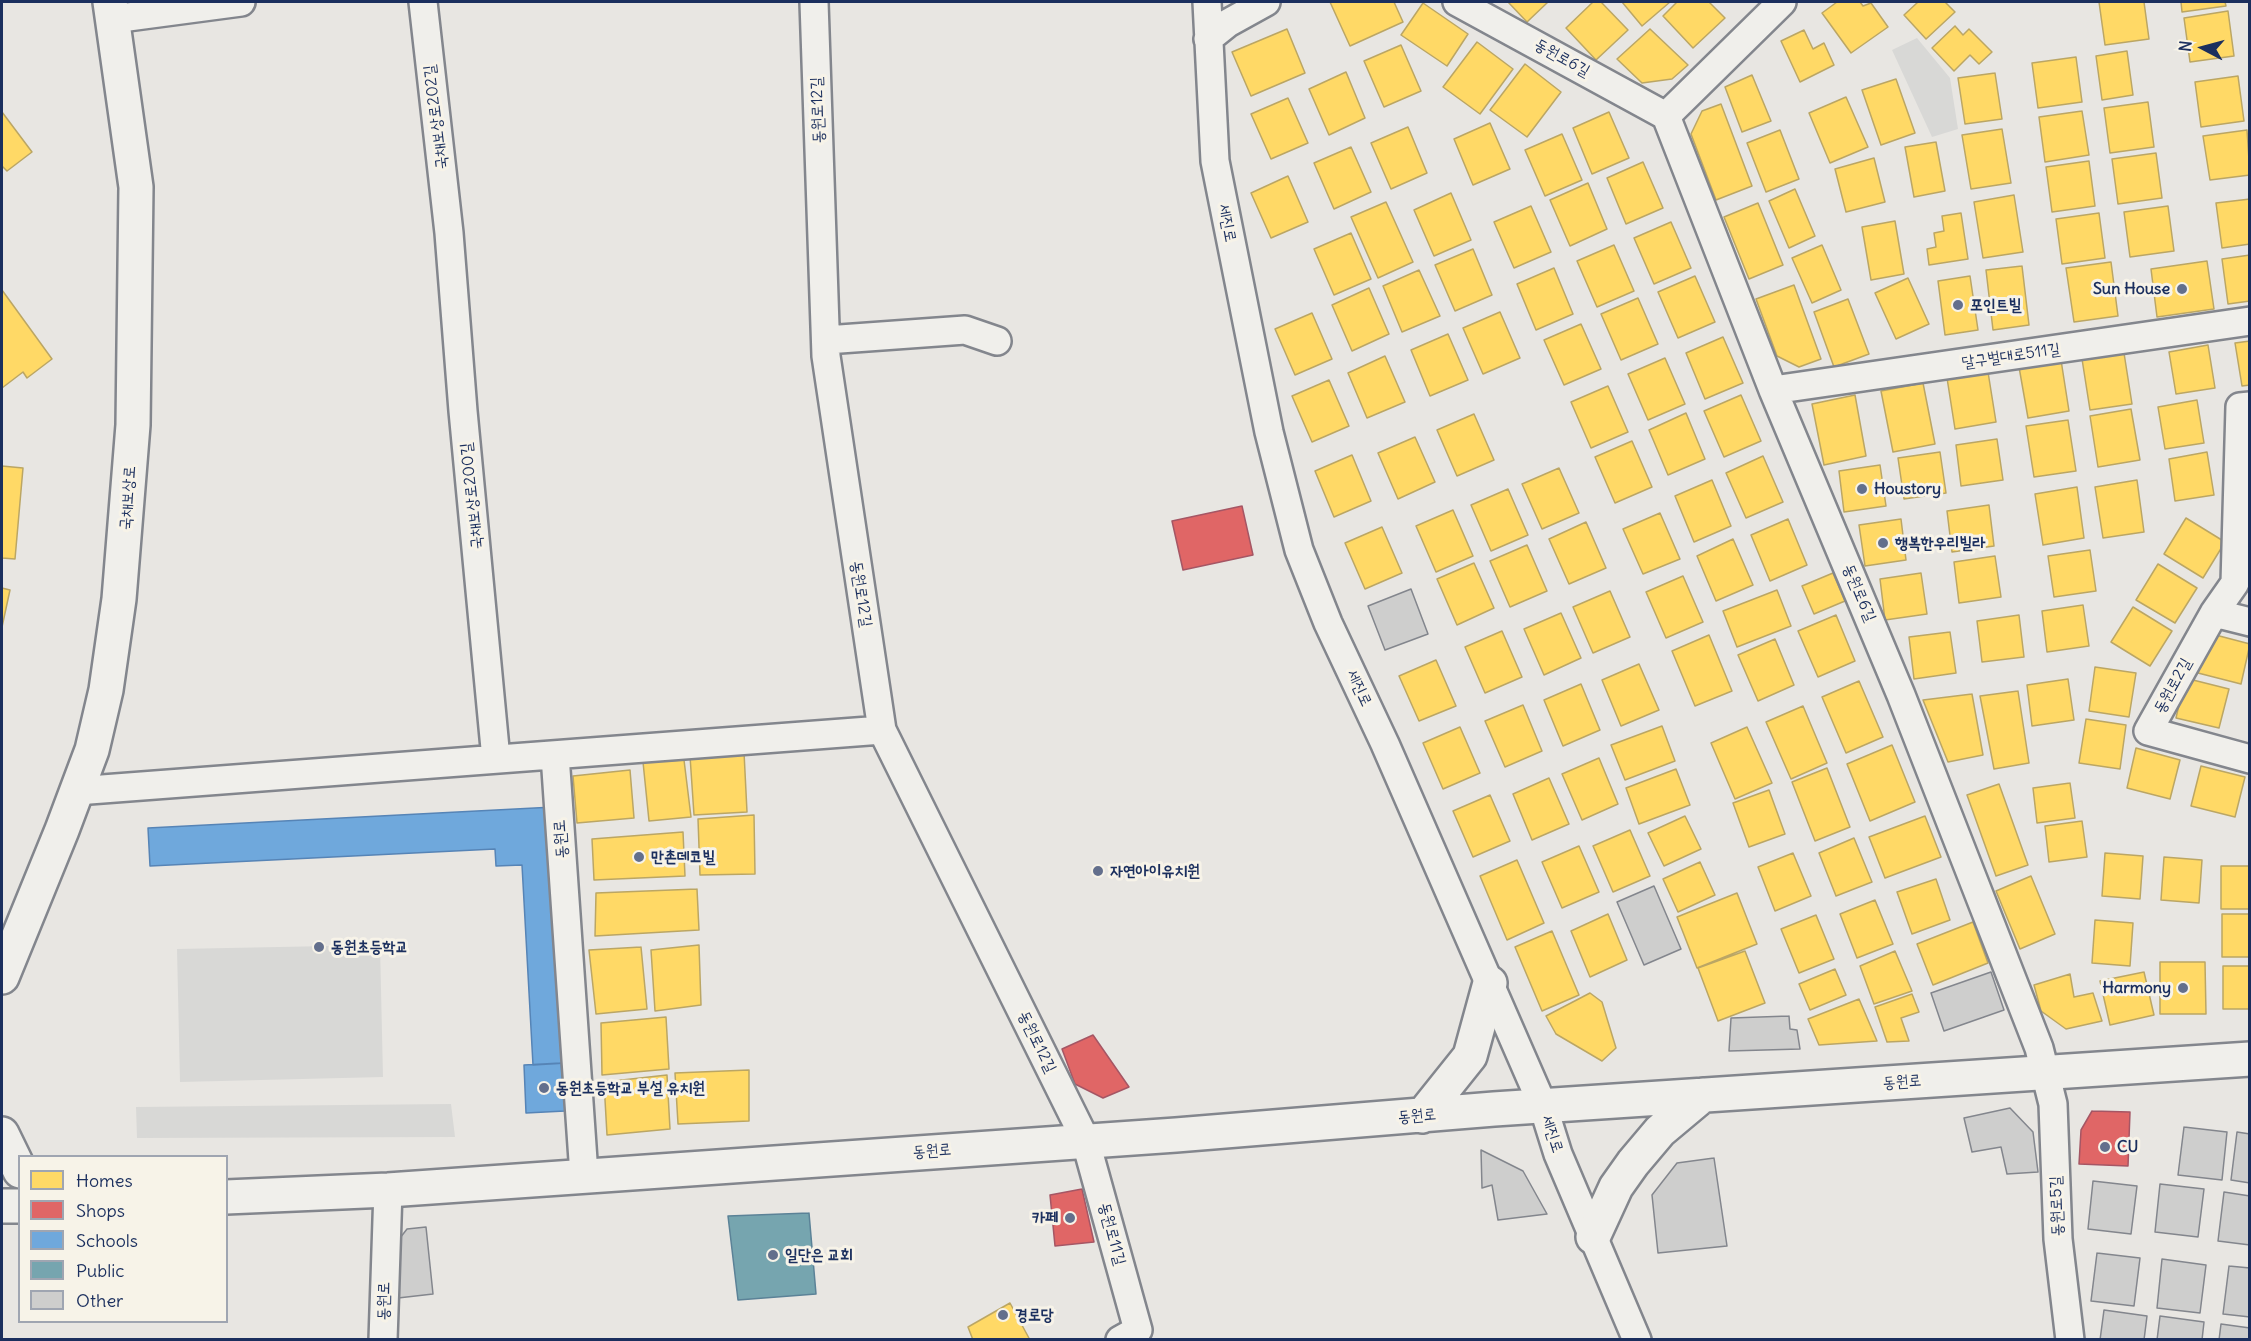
<!DOCTYPE html>
<meta charset="utf-8">
<style>
body{margin:0}
#map{position:relative;width:2251px;height:1341px;overflow:hidden;background:#e8e6e2;font-family:Delius,sans-serif}
canvas{display:block}
.frame{position:absolute;inset:0;border:3px solid #1b2f5e;pointer-events:none}
.legend{position:absolute;left:18px;top:1155px;width:210px;height:168px;box-sizing:border-box;background:#f7f3e8;border:2px solid #9fa5b1;margin:0;padding:8px 10px;list-style:none;font-size:18px;color:#1b2f5e}
.legend li{display:flex;align-items:center;gap:12px;height:30px}
.legend b{width:30px;border:2px solid #9fa5b1}
.north{position:absolute;left:2173px;top:18px;width:60px;height:60px;-webkit-text-stroke:4px #f7f3e8;paint-order:stroke;rotate:276deg;font-size:16px;font-weight:700;line-height:24px;text-align:center;color:#1b2f5e}
.north::after{content:'';display:block;margin:auto;width:21px;height:27px;background:#1b2f5e;clip-path:polygon(50% 0,100% 100%,50% 72%,0 100%)}
</style>
<div id="map">
<canvas width="2251" height="1341"></canvas>
<div class="frame"></div>
<ul class="legend">
<li><b style="height:16px;background:#ffd966"></b>Homes</li>
<li><b style="height:16px;background:#e06666"></b>Shops</li>
<li><b style="height:16px;background:#6fa8dc"></b>Schools</li>
<li><b style="height:16px;background:#76a5af"></b>Public</li>
<li><b style="height:16px;background:#cececd"></b>Other</li>
</ul>
<div class="north">N</div>
</div>
<script>
const ctx = document.querySelector('canvas').getContext('2d');
ctx.lineJoin = 'round';
function fillPath(path, color) { ctx.fillStyle = color; ctx.fill(path, 'evenodd'); }
const toPath = rows => new Path2D(rows.map(r => 'M' + r).join(''));
function stroke(path, color, width, dash) { ctx.strokeStyle = color; ctx.lineWidth = width; ctx.lineCap = dash ? 'butt' : 'round'; ctx.setLineDash(dash || []); ctx.stroke(path); }
function drawText(font, color, halo, rows, align = 'center') {
  ctx.font = font + ' Delius,"Poor Story",sans-serif'; ctx.lineWidth = 6; ctx.setLineDash([]); ctx.textBaseline = 'middle'; ctx.strokeStyle = halo; ctx.fillStyle = color; for (const [text, x, y, turn = 0] of rows) {
    ctx.save(); ctx.translate(x, y); ctx.rotate((+turn || 0) * Math.PI / 180); ctx.textAlign = isNaN(turn) ? turn : align; if (halo) ctx.strokeText(text, 0, 0); ctx.fillText(text, 0, 0); ctx.restore();
  }
}
const green = toPath([
 [1917,38,1950,78,1958,129,1932,137,1892,50],
 [380,945,383,1077,180,1082,177,949],
 [451,1104,455,1137,137,1138,136,1107]
]);
const homes = toPath([
 [1330,2,1394,2,1403,22,1350,46,1330,2],
 [1508,2,1548,2,1527,22,1508,2],
 [1593,2,1601,2,1628,30,1596,60,1566,28,1593,2],
 [1622,2,1670,2,1642,26,1622,2],
 [1677,2,1709,2,1725,18,1693,48,1663,16,1677,2],
 [1837,2,1860,2,1863,6,1871,3,1888,27,1851,53,1822,13,1837,2],
 [1918,2,1945,2,1955,12,1926,39,1904,15,1918,2],
 [2099,2,2144,2,2149,39,2105,45,2099,2],
 [2181,2,2225,2,2226,6,2182,12,2181,2],
 [1423,3,1468,34,1447,66,1401,35,1423,3],
 [2228,11,2234,56,2190,62,2184,18,2228,11],
 [1955,26,1963,35,1969,29,1992,52,1979,64,1970,55,1954,71,1932,48,1955,26],
 [1287,29,1305,73,1251,96,1232,52,1287,29],
 [1650,29,1688,65,1672,79,1642,83,1617,59,1650,29],
 [1804,30,1813,49,1824,43,1834,65,1800,82,1781,41,1804,30],
 [1477,42,1513,69,1480,114,1443,87,1477,42],
 [1401,45,1421,91,1384,107,1364,61,1401,45],
 [2127,51,2133,95,2102,100,2096,56,2127,51],
 [2076,57,2082,102,2038,108,2032,63,2076,57],
 [1525,64,1561,92,1527,137,1490,110,1525,64],
 [1346,72,1365,118,1329,135,1309,89,1346,72],
 [1995,73,2002,119,1965,124,1958,78,1995,73],
 [1752,75,1771,121,1742,132,1725,87,1752,75],
 [2238,76,2244,121,2201,127,2195,82,2238,76],
 [1896,79,1915,133,1881,145,1862,90,1896,79],
 [1846,97,1868,147,1830,163,1809,113,1846,97],
 [1288,98,1308,143,1271,159,1251,114,1288,98],
 [2148,102,2154,147,2110,153,2104,108,2148,102],
 [1721,104,1752,186,1716,200,1691,134,1702,111,1721,104],
 [2082,111,2089,155,2045,162,2039,117,2082,111],
 [2,112,32,152,7,171,2,166,2,112],
 [1609,112,1629,158,1592,174,1573,128,1609,112],
 [1490,123,1510,169,1473,185,1454,139,1490,123],
 [1408,127,1427,173,1391,189,1371,143,1408,127],
 [2002,129,2011,183,1971,189,1962,135,2002,129],
 [1780,130,1799,179,1766,192,1747,143,1780,130],
 [2247,130,2250,175,2210,180,2203,136,2247,130],
 [1562,134,1582,180,1545,196,1525,150,1562,134],
 [1936,142,1945,191,1914,197,1905,147,1936,142],
 [1351,147,1371,192,1334,209,1314,163,1351,147],
 [2156,153,2162,198,2118,204,2112,159,2156,153],
 [1874,158,1885,202,1846,212,1835,169,1874,158],
 [2089,161,2095,206,2052,212,2046,167,2089,161],
 [1643,162,1663,208,1626,224,1607,178,1643,162],
 [1288,176,1308,222,1271,238,1251,193,1288,176],
 [1588,183,1607,229,1570,246,1550,200,1588,183],
 [1795,189,1815,236,1789,248,1769,201,1795,189],
 [1451,193,1471,240,1434,256,1414,210,1451,193],
 [2014,195,2023,252,1983,258,1974,202,2014,195],
 [2250,199,2250,244,2222,248,2216,203,2250,199],
 [1386,202,1413,262,1378,278,1351,217,1386,202],
 [1758,203,1783,265,1749,279,1724,217,1758,203],
 [1531,206,1551,252,1514,268,1494,222,1531,206],
 [2168,206,2174,251,2130,257,2124,212,2168,206],
 [1961,213,1968,259,1929,265,1927,249,1936,247,1934,233,1944,231,1942,216,1961,213],
 [2099,213,2105,258,2062,264,2056,219,2099,213],
 [1895,221,1904,274,1871,280,1862,227,1895,221],
 [1671,222,1691,268,1654,284,1634,238,1671,222],
 [1351,233,1371,279,1334,295,1314,249,1351,233],
 [1614,245,1634,291,1597,307,1577,261,1614,245],
 [1822,245,1841,290,1812,303,1792,258,1822,245],
 [1473,249,1492,295,1455,311,1435,265,1473,249],
 [2250,255,2250,301,2228,304,2222,259,2250,255],
 [2207,261,2214,309,2157,317,2151,269,2207,261],
 [2111,262,2118,316,2074,322,2066,268,2111,262],
 [2022,266,2029,325,1993,330,1986,270,2022,266],
 [1554,268,1573,314,1536,330,1517,284,1554,268],
 [1419,270,1440,316,1402,332,1383,286,1419,270],
 [1695,276,1715,322,1678,338,1658,292,1695,276],
 [1970,276,1978,330,1945,335,1938,281,1970,276],
 [1908,278,1929,324,1896,339,1875,293,1908,278],
 [1794,285,1821,359,1799,367,1777,356,1756,299,1794,285],
 [1369,288,1389,334,1352,351,1332,305,1369,288],
 [2,290,52,359,27,378,23,372,2,388,2,290],
 [1638,298,1658,344,1621,360,1601,314,1638,298],
 [1848,299,1869,354,1834,367,1814,312,1848,299],
 [1500,312,1520,358,1483,374,1463,328,1500,312],
 [1312,313,1332,359,1295,375,1275,329,1312,313],
 [1581,324,1601,369,1564,385,1544,340,1581,324],
 [1448,334,1468,380,1430,396,1411,350,1448,334],
 [1723,337,1743,383,1705,399,1686,353,1723,337],
 [2250,341,2250,385,2242,386,2235,343,2250,341],
 [2208,345,2215,388,2176,394,2169,352,2208,345],
 [2124,353,2132,404,2090,410,2082,359,2124,353],
 [1385,356,1405,402,1367,418,1348,373,1385,356],
 [1665,358,1685,404,1648,420,1628,374,1665,358],
 [2061,360,2069,411,2028,418,2019,367,2061,360],
 [1988,372,1996,422,1955,429,1947,378,1988,372],
 [1329,380,1349,426,1312,442,1292,396,1329,380],
 [1923,383,1935,444,1893,452,1881,391,1923,383],
 [1608,386,1628,432,1591,448,1571,402,1608,386],
 [1741,395,1761,441,1724,457,1704,411,1741,395],
 [1855,395,1866,456,1824,465,1812,404,1855,395],
 [2197,400,2204,443,2165,449,2158,407,2197,400],
 [2131,409,2140,460,2098,467,2090,416,2131,409],
 [1686,413,1705,459,1668,475,1649,430,1686,413],
 [1474,414,1494,460,1457,476,1437,430,1474,414],
 [2068,420,2076,471,2034,477,2026,426,2068,420],
 [1415,437,1435,482,1398,499,1378,453,1415,437],
 [1997,439,2003,480,1961,486,1956,445,1997,439],
 [1632,441,1652,487,1615,503,1595,457,1632,441],
 [1940,452,1946,493,1904,499,1898,458,1940,452],
 [2207,452,2214,495,2175,501,2169,459,2207,452],
 [1352,455,1371,501,1334,517,1315,471,1352,455],
 [1763,456,1783,502,1746,518,1726,473,1763,456],
 [1880,465,1886,506,1844,512,1839,471,1880,465],
 [2,466,23,468,15,559,2,558,2,466],
 [1559,468,1579,513,1542,529,1522,484,1559,468],
 [1712,480,1731,526,1694,542,1675,496,1712,480],
 [2137,480,2144,532,2103,538,2095,487,2137,480],
 [2077,487,2084,538,2043,545,2035,494,2077,487],
 [1508,489,1528,535,1491,551,1471,505,1508,489],
 [1989,505,1994,546,1952,552,1947,511,1989,505],
 [1453,510,1473,556,1436,572,1416,526,1453,510],
 [1660,513,1680,559,1643,574,1623,529,1660,513],
 [2186,518,2225,542,2203,578,2164,554,2186,518],
 [1788,519,1807,565,1770,581,1751,535,1788,519],
 [1901,519,1906,560,1865,566,1859,525,1901,519],
 [1586,522,1606,568,1569,584,1549,539,1586,522],
 [1382,527,1402,573,1365,589,1345,543,1382,527],
 [1733,539,1753,585,1716,601,1697,556,1733,539],
 [1527,545,1547,591,1510,607,1490,561,1527,545],
 [2090,550,2096,591,2054,597,2048,556,2090,550],
 [1995,556,2001,597,1959,603,1954,562,1995,556],
 [1474,563,1494,608,1457,625,1437,579,1474,563],
 [2158,564,2197,588,2175,623,2136,600,2158,564],
 [1833,573,1845,601,1814,614,1802,586,1833,573],
 [1921,573,1927,614,1885,620,1880,579,1921,573],
 [1683,576,1703,622,1666,638,1646,592,1683,576],
 [2,588,10,590,2,627,2,588],
 [1777,590,1791,626,1737,647,1723,611,1777,590],
 [1610,591,1630,637,1593,653,1573,607,1610,591],
 [2083,605,2089,646,2047,652,2042,611,2083,605],
 [2133,607,2172,631,2150,666,2111,642,2133,607],
 [1561,613,1581,658,1544,675,1524,629,1561,613],
 [1836,615,1855,661,1818,677,1798,631,1836,615],
 [2019,615,2024,657,1982,662,1977,621,2019,615],
 [1502,631,1522,677,1485,693,1465,647,1502,631],
 [1950,632,1956,673,1914,679,1909,637,1950,632],
 [2208,633,2250,644,2241,684,2198,673,2208,633],
 [1709,635,1732,691,1695,706,1672,651,1709,635],
 [1775,639,1794,685,1758,701,1738,655,1775,639],
 [1436,660,1456,706,1419,721,1399,676,1436,660],
 [1639,664,1659,710,1621,726,1602,680,1639,664],
 [2095,667,2136,673,2129,717,2089,711,2095,667],
 [2185,678,2229,689,2219,728,2176,718,2185,678],
 [2068,679,2074,720,2032,726,2027,685,2068,679],
 [1859,681,1883,737,1846,753,1822,697,1859,681],
 [1581,684,1600,730,1563,746,1544,700,1581,684],
 [2018,691,2029,763,1994,769,1980,696,2018,691],
 [1972,694,1983,755,1948,762,1923,700,1972,694],
 [1523,705,1542,751,1505,767,1485,721,1523,705],
 [1803,706,1827,763,1791,779,1766,722,1803,706],
 [2086,719,2126,725,2120,769,2079,763,2086,719],
 [1662,726,1675,761,1625,780,1611,745,1662,726],
 [1460,727,1480,773,1443,789,1423,743,1460,727],
 [1747,727,1772,783,1735,799,1711,743,1747,727],
 [1892,745,1915,802,1870,821,1847,764,1892,745],
 [2136,748,2180,760,2170,799,2127,788,2136,748],
 [744,752,747,812,694,815,690,756,744,752],
 [1599,758,1618,804,1582,820,1562,774,1599,758],
 [684,760,691,817,649,821,643,762,684,760],
 [2201,766,2245,777,2235,817,2191,806,2201,766],
 [1827,768,1850,827,1815,841,1792,782,1827,768],
 [1676,769,1690,805,1639,824,1626,788,1676,769],
 [630,770,634,818,577,823,573,776,630,770],
 [1549,778,1569,824,1532,840,1513,794,1549,778],
 [2070,783,2075,818,2037,823,2033,788,2070,783],
 [1999,784,2028,865,1996,876,1967,795,1999,784],
 [1769,790,1785,834,1749,847,1733,803,1769,790],
 [1490,795,1510,841,1473,857,1453,811,1490,795],
 [754,815,755,874,700,875,698,819,754,815],
 [1685,816,1701,849,1664,866,1648,833,1685,816],
 [1925,816,1941,857,1885,878,1869,837,1925,816],
 [2082,821,2087,857,2049,862,2045,826,2082,821],
 [1630,830,1650,876,1613,892,1593,846,1630,830],
 [683,832,685,876,594,880,592,839,683,832],
 [1854,838,1872,882,1836,896,1819,853,1854,838],
 [1579,846,1599,892,1562,908,1542,862,1579,846],
 [1793,853,1811,896,1775,911,1758,867,1793,853],
 [2105,853,2143,856,2140,899,2102,896,2105,853],
 [2164,857,2202,860,2199,903,2161,900,2164,857],
 [1517,860,1544,923,1507,940,1480,876,1517,860],
 [1700,862,1715,895,1678,912,1663,879,1700,862],
 [2221,866,2250,866,2250,909,2221,909,2221,866],
 [2031,876,2055,934,2020,949,1996,891,2031,876],
 [1936,879,1950,920,1912,934,1897,892,1936,879],
 [697,889,699,930,595,936,596,893,697,889],
 [1737,893,1757,944,1697,968,1677,917,1737,893],
 [1875,900,1893,944,1857,958,1840,914,1875,900],
 [1608,914,1627,960,1590,977,1571,931,1608,914],
 [2222,914,2250,914,2250,957,2222,957,2222,914],
 [1816,915,1834,959,1799,973,1781,929,1816,915],
 [2095,920,2133,923,2130,966,2092,963,2095,920],
 [1973,922,1988,963,1933,985,1917,944,1973,922],
 [1552,931,1579,995,1542,1011,1515,947,1552,931],
 [699,945,701,1005,655,1011,651,950,699,945],
 [641,947,647,1009,596,1014,589,950,641,947],
 [1745,951,1765,1003,1718,1021,1698,968,1745,951],
 [1895,951,1912,991,1874,1004,1860,966,1895,951],
 [2160,962,2205,962,2206,1014,2160,1014,2160,962],
 [2223,966,2250,966,2250,1009,2223,1009,2223,966],
 [1835,969,1846,995,1810,1010,1799,984,1835,969],
 [2144,972,2154,1015,2110,1025,2100,981,2144,972],
 [2070,974,2074,997,2093,993,2102,1021,2066,1029,2041,1011,2034,985,2070,974],
 [1590,993,1602,1002,1616,1048,1602,1061,1556,1034,1546,1016,1590,993],
 [1912,994,1919,1012,1901,1018,1909,1041,1887,1042,1875,1007,1912,994],
 [1859,999,1877,1041,1819,1045,1808,1019,1859,999],
 [666,1017,669,1069,602,1075,601,1023,666,1017],
 [749,1070,749,1121,678,1124,675,1073,749,1070],
 [667,1075,670,1129,607,1135,604,1082,667,1075],
 [1010,1303,1030,1340,973,1340,968,1327,1010,1303]
]);
const shops = toPath([
 [1242,506,1253,555,1183,570,1172,521,1242,506],
 [1093,1035,1129,1087,1103,1098,1075,1084,1062,1049,1093,1035],
 [2092,1111,2130,1112,2128,1166,2079,1164,2081,1130,2092,1111],
 [1082,1189,1094,1242,1055,1246,1050,1195,1082,1189]
]);
const schools = toPath([
 [554,807,567,1063,533,1065,522,865,496,866,495,849,150,866,148,828,554,807],
 [561,1063,565,1111,526,1113,524,1065,561,1063]
]);
const public = toPath([
 [809,1213,816,1294,738,1300,728,1216,809,1213]
]);
const building = toPath([
 [1411,589,1428,634,1385,650,1368,606,1411,589],
 [1654,886,1681,949,1644,965,1617,902,1654,886],
 [1991,972,2004,1010,1944,1031,1931,993,1991,972],
 [1789,1016,1790,1029,1797,1030,1800,1049,1729,1051,1731,1018,1789,1016],
 [2010,1108,2033,1132,2038,1172,2007,1174,2001,1147,1972,1152,1964,1118,2010,1108],
 [2184,1127,2227,1132,2222,1180,2178,1175,2184,1127],
 [2237,1132,2250,1134,2250,1183,2231,1180,2237,1132],
 [1481,1150,1523,1171,1547,1214,1498,1220,1492,1185,1482,1188,1481,1150],
 [1714,1158,1727,1246,1658,1253,1652,1195,1677,1163,1714,1158],
 [2093,1181,2137,1186,2131,1234,2088,1229,2093,1181],
 [2160,1184,2204,1189,2198,1237,2155,1232,2160,1184],
 [2224,1192,2250,1196,2250,1245,2218,1241,2224,1192],
 [426,1227,433,1294,398,1298,393,1247,407,1229,426,1227],
 [2097,1253,2140,1258,2134,1306,2091,1301,2097,1253],
 [2162,1259,2206,1265,2200,1313,2157,1308,2162,1259],
 [2229,1266,2250,1268,2250,1317,2223,1314,2229,1266],
 [2104,1310,2147,1316,2144,1340,2100,1340,2104,1310],
 [2160,1316,2204,1322,2202,1340,2157,1340,2160,1316],
 [2221,1324,2250,1328,2250,1340,2219,1340,2221,1324]
]);
const minor = toPath([
 [423,2,449,233,463,411,496,759],
 [814,2,826,356,882,730,1085,1139,1138,1330,1120,1340],
 [1207,2,1215,161,1269,432,1299,550,1328,623,1385,744,1543,1106,1558,1154,1637,1340],
 [1457,2,1666,116,1773,390,1901,695,2039,1048,2053,1104,2058,1239,2070,1340],
 [113,19,241,2],
 [1208,39,1228,23,1266,2],
 [1666,116,1782,2],
 [826,340,965,330,997,341],
 [1773,390,2250,321],
 [2250,406,2240,407,2235,583,2214,613,2148,731,2250,759],
 [2214,613,2250,622],
 [555,755,584,1175],
 [76,791,882,730],
 [383,1340,388,1190]
]);
const major = toPath([
 [2,977,62,830,92,750,106,690,119,599,133,425,136,187,110,2],
 [1422,1116,1470,1056,1490,983],
 [2,1134,20,1171],
 [226,1197,388,1190,1176,1135,1494,1109,2250,1059],
 [2,1206,20,1206],
 [1593,1237,1616,1187,1633,1163,1660,1131,1703,1095]
]);
const markers = [
 [2182,289,6,"#636f8c"],
 [1958,305,6,"#636f8c"],
 [1862,489,6,"#636f8c"],
 [1883,543,6,"#636f8c"],
 [639,857,6,"#636f8c"],
 [1098,871,6,"#636f8c"],
 [319,947,6,"#636f8c"],
 [2183,988,6,"#636f8c"],
 [544,1088,6,"#636f8c"],
 [2105,1147,6,"#636f8c"],
 [1070,1218,6,"#636f8c"],
 [773,1255,6,"#636f8c"],
 [1003,1315,6,"#636f8c"]
];
const streetNames = [
 ["동원로6길",1562,58,29],
 ["동원로12길",818,110,-92],
 ["국채보상로202길",436,117,-97],
 ["세진로",1227,223,79],
 ["달구벌대로511길",2011,356,-8],
 ["국채보상로200길",472,496,-96],
 ["국채보상로",128,498,-86],
 ["동원로6길",1859,593,67],
 ["동원로12길",861,594,81],
 ["동원로2길",2173,686,-61],
 ["세진로",1359,688,65],
 ["동원로",561,839,-94],
 ["동원로12길",1037,1042,64],
 ["동원로",1902,1082,-4],
 ["동원로",1417,1116,-5],
 ["세진로",1552,1134,72],
 ["동원로",932,1151,-4],
 ["동원로5길",2057,1206,-92],
 ["동원로11길",1112,1234,75],
 ["동원로",384,1301,-89]
];
const poiNames = [
 ["Sun House",2170,289,"right"],
 ["포인트빌",1970,305],
 ["Houstory",1874,489],
 ["행복한우리빌라",1895,543],
 ["만촌데코빌",651,857],
 ["자연아이유치원",1110,871],
 ["동원초등학교",331,947],
 ["Harmony",2171,988,"right"],
 ["동원초등학교 부설 유치원",556,1088],
 ["CU",2117,1147],
 ["카페",1058,1218,"right"],
 ["일단은 교회",785,1255],
 ["경로당",1015,1315]
];
fillPath(green, '#d8d8d6');
fillPath(homes, '#ffd966');
stroke(homes, '#bba664', 1.5);
fillPath(shops, '#e06666');
stroke(shops, '#a55664', 1.5);
fillPath(schools, '#6fa8dc');
stroke(schools, '#5684b6', 1.5);
fillPath(public, '#76a5af');
stroke(public, '#5b8297', 1.5);
fillPath(building, '#cececd');
stroke(building, '#83868d', 1.5);
stroke(minor, '#83868d', 32);
stroke(major, '#83868d', 38);
stroke(minor, '#f0efeb', 27);
stroke(major, '#f0efeb', 33);
for (const [x, y, r, color] of markers) { const dot = new Path2D(); dot.arc(x, y, r, 0, 2 * Math.PI); ctx.fillStyle = color; ctx.fill(dot); stroke(dot, '#f7f3e8', 2); }
drawText('16px', '#1b2f5e', '#f7f3e8', streetNames);
drawText('bold 16px', '#1b2f5e', '#f7f3e8', poiNames, 'left');
</script>
